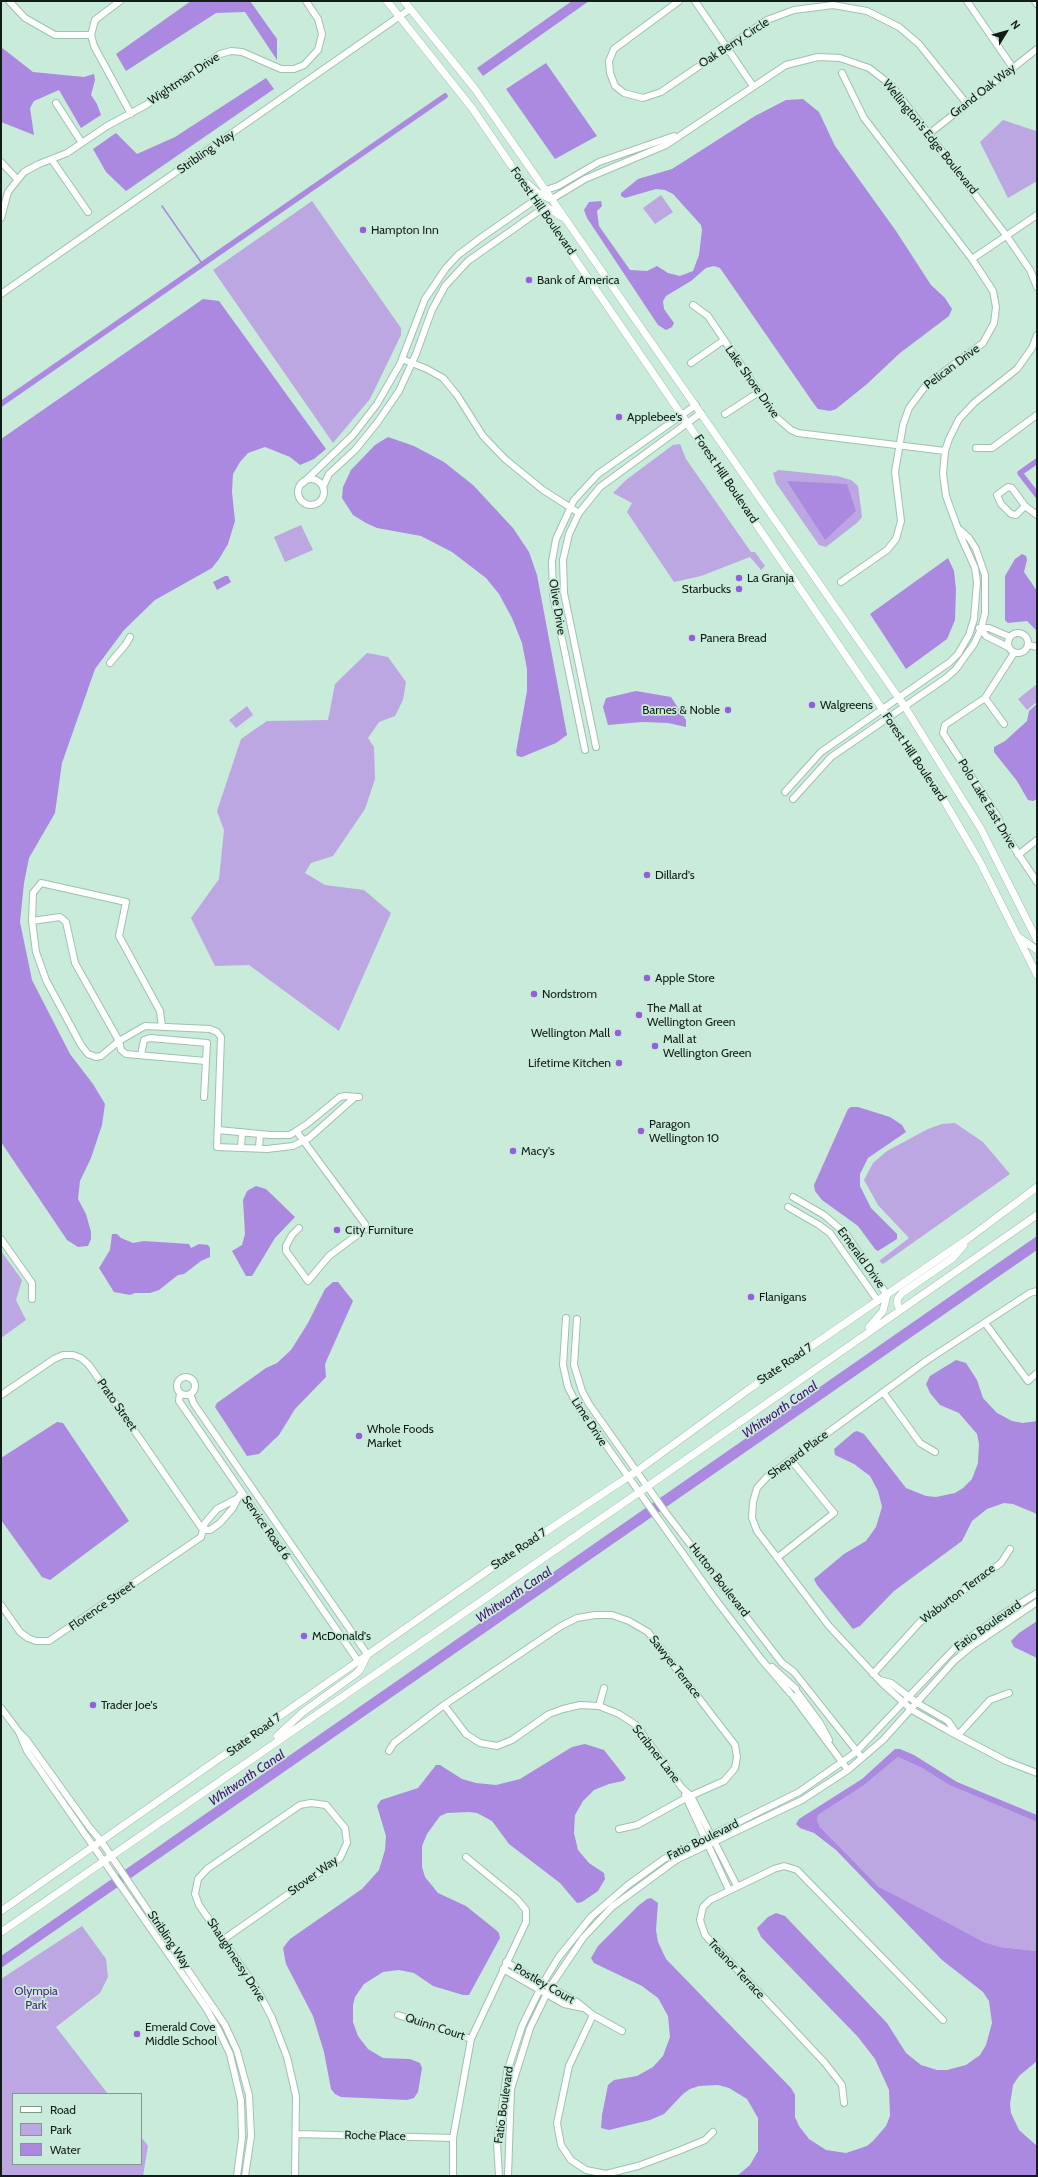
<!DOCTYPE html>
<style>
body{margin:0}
#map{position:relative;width:1038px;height:2177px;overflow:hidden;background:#c9ebd9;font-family:Cabin,sans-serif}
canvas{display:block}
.frame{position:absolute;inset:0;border:2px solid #111d17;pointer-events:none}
.legend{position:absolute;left:12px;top:2093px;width:130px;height:72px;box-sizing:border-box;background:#c9ebd9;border:1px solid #7f998b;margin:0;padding:5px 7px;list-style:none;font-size:12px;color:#111d17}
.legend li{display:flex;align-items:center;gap:8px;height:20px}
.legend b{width:20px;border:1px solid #7f998b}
.north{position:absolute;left:986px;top:12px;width:40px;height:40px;-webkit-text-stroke:3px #c9ebd9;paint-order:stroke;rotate:53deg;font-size:11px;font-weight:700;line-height:16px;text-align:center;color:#111d17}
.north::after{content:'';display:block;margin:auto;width:14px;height:18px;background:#111d17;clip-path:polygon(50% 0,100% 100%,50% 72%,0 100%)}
</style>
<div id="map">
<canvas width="1038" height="2177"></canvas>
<div class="frame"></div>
<ul class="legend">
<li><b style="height:5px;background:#fff"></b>Road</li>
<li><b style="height:11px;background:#bca7e2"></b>Park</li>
<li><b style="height:11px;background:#ab89e0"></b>Water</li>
</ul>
<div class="north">N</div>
</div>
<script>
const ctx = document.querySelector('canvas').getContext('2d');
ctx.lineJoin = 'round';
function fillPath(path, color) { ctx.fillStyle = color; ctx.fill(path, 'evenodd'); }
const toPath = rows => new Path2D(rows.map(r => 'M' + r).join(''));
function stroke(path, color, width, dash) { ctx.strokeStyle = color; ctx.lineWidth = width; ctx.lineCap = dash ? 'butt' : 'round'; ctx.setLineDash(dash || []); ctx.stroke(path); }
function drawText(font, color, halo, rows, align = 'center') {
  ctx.font = font + ' Cabin,sans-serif'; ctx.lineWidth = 3.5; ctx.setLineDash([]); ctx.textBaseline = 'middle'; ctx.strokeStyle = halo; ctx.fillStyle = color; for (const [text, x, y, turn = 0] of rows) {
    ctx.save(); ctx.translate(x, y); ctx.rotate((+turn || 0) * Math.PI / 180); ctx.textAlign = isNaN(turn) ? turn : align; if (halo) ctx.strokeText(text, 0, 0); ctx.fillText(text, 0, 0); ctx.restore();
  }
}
const green = toPath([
 [1003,120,1036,131,1037,133,1037,181,1008,198,980,142],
 [661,195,673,212,655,224,643,208],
 [312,201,401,328,401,335,370,399,333,443,213,270],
 [680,444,686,459,751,552,755,552,765,566,761,570,750,557,701,576,674,582,627,512,632,503,613,493,626,480,673,445],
 [779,470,837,476,851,480,858,486,862,517,858,522,826,547,819,545,776,483,773,473],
 [301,525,313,550,285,562,274,537],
 [367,653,388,657,406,682,403,700,395,716,379,722,368,738,374,747,375,779,365,809,333,856,311,863,305,873,325,885,364,890,391,913,339,1031,249,965,215,966,191,918,219,879,224,830,217,811,241,739,267,721,328,720,335,684],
 [1037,684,1037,702,1027,710,1018,699],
 [247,706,253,715,236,728,229,720],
 [955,1123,983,1142,1010,1174,883,1264,879,1261,909,1238,878,1205,864,1180,873,1163,887,1151,928,1129,942,1124],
 [1,1251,22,1280,16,1300,26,1320,1,1338],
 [898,1757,922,1768,949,1785,1037,1822,1037,1951,1000,1947,984,1942,904,1901,879,1887,820,1827,817,1820,818,1815,863,1786],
 [82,1926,106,1959,108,1977,100,1993,56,2027,108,2094,13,2094,13,2164,141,2164,141,2137,148,2146,143,2176,1,2176,1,1979]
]);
const water = toPath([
 [191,1,250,1,277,39,277,60,245,12,216,13,126,71,116,54],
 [572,1,589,1,483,76,477,68],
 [1,47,33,72,84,77,94,74,95,80,91,95,97,104,101,115,81,128,59,90,34,101,30,108,34,135,1,122],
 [546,63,597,136,555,159,506,89],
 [266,78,274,89,126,191,106,172,93,149,116,133,137,154,175,137],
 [803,99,819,112,835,146,896,231,931,285,945,298,952,309,949,316,900,353,867,384,836,409,830,411,818,409,814,404,720,268,714,266,706,268,691,281,666,296,663,301,664,309,674,323,672,327,666,330,658,325,587,218,584,210,589,202,601,201,602,206,597,211,599,226,630,270,647,271,657,266,668,273,680,276,693,271,699,255,702,230,701,225,673,194,665,190,656,189,625,198,621,196,621,193,638,179,672,169,755,116,786,100],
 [203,299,219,301,326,449,314,459,300,465,290,457,265,447,248,453,240,462,233,474,232,492,235,521,228,544,219,559,212,568,155,600,124,630,95,669,62,763,55,813,29,858,24,883,20,922,32,980,70,1054,93,1084,105,1104,102,1125,91,1158,80,1181,78,1199,86,1214,91,1232,91,1239,88,1246,78,1247,67,1240,1,1142,1,439],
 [388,437,414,446,444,462,473,485,513,528,529,552,537,575,567,735,556,743,522,757,517,756,516,752,527,691,527,669,522,643,512,618,499,594,486,578,452,552,421,536,377,528,366,523,353,515,342,498,343,487,351,470,375,445],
 [787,481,847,484,856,511,825,540],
 [1022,554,1026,556,1027,560,1024,572,1037,591,1037,631,1027,621,1008,623,1005,620,1005,576,1015,559],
 [948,558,954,571,956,589,955,620,947,639,906,669,870,614],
 [225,576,228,576,231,582,217,590,213,582],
 [636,691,671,697,686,720,686,727,668,723,642,722,608,725,603,707,606,698],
 [1037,704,1037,799,1033,801,1028,800,1017,781,994,752,994,747,1005,741,1027,721,1029,711],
 [851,1107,858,1107,890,1117,902,1125,906,1132,868,1158,860,1174,860,1186,871,1208,897,1234,897,1239,878,1251,875,1249,858,1226,822,1200,815,1191,814,1185,848,1109],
 [256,1186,266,1189,295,1217,275,1238,252,1276,246,1276,232,1251,242,1245,245,1234,243,1200,247,1191],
 [112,1234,117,1234,121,1238,133,1243,144,1241,189,1244,191,1248,199,1244,208,1245,210,1248,210,1257,201,1261,184,1274,178,1275,159,1290,150,1293,135,1293,130,1295,114,1292,99,1268,110,1250],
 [1037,1236,1037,1250,1,1968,1,1956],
 [333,1282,338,1282,353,1301,325,1364,326,1377,295,1409,279,1435,259,1454,247,1456,215,1407,217,1403,266,1368,277,1363,291,1350,308,1323,325,1289],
 [956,1360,966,1363,977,1380,983,1398,997,1413,1012,1421,1023,1423,1037,1421,1037,1514,1013,1504,1004,1503,987,1509,972,1521,962,1541,894,1591,860,1626,853,1629,817,1585,814,1579,844,1554,866,1541,876,1527,882,1507,878,1491,870,1476,854,1464,835,1455,834,1449,854,1432,857,1431,864,1434,906,1488,926,1496,936,1497,955,1493,963,1488,972,1479,978,1463,979,1444,977,1434,959,1413,940,1405,930,1393,926,1384,930,1376],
 [57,1422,63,1423,129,1521,50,1580,42,1577,1,1520,1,1458],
 [1037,1621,1037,1658,1014,1647,1011,1641,1019,1633],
 [585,1744,604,1750,626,1778,623,1781,609,1784,594,1790,583,1801,575,1815,574,1833,578,1850,589,1863,604,1873,605,1879,598,1891,582,1902,577,1903,560,1883,509,1844,492,1821,477,1813,469,1812,447,1813,440,1816,427,1834,422,1846,422,1867,425,1877,438,1893,466,1906,496,1930,499,1933,500,1938,469,1995,463,1995,433,1986,414,1973,399,1970,383,1972,364,1984,355,1997,353,2005,353,2022,358,2036,368,2049,383,2058,410,2059,420,2063,422,2068,418,2092,414,2098,407,2100,341,2097,335,2094,331,2089,324,2052,313,2016,286,1964,283,1948,290,1939,362,1889,379,1870,385,1850,386,1836,377,1806,381,1800,418,1788,436,1765,440,1765,462,1779,476,1783,496,1785,520,1779,572,1747],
 [895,1749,900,1749,914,1755,957,1782,1037,1815,1037,1822,949,1785,922,1768,898,1757,863,1786,818,1815,817,1820,820,1827,879,1887,984,1942,1000,1947,1037,1951,1037,2061,1019,2076,1013,2085,1010,2104,1011,2113,1019,2130,1037,2146,1037,2176,737,2176,750,2165,758,2151,758,2118,747,2099,729,2088,718,2085,699,2086,690,2089,683,2094,664,2114,650,2120,609,2130,601,2128,602,2115,608,2085,614,2080,637,2076,653,2067,663,2056,670,2037,668,2016,658,1998,642,1986,594,1963,591,1958,598,1946,638,1906,647,1899,651,1898,658,1903,656,1930,658,1942,666,1959,791,2088,795,2095,795,2117,799,2126,809,2139,826,2150,846,2153,867,2146,873,2141,886,2126,890,2116,889,2090,875,2059,858,2037,761,1937,757,1928,768,1917,776,1913,785,1916,887,2023,906,2053,921,2065,937,2070,947,2070,966,2065,980,2055,986,2045,992,2023,989,2001,983,1992,942,1960,836,1850,814,1833,800,1828,796,1824,799,1819,862,1779]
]);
const stream = toPath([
 [162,206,203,265]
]);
const canal = toPath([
 [1,404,445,96],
 [1037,461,1020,473,1037,495]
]);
const minor = toPath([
 [9,1,25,18,55,35,91,35],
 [120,1,95,20,91,35,94,46,131,114],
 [679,1,614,49,609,61,610,73,615,86,624,93,643,98,661,92,767,20,794,10,833,5,867,11,899,27,919,44,967,104],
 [695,1,753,86],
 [967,1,1013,68],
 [1035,1,1037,4],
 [56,103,82,143],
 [930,133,1037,49],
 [52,160,88,212],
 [1,162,17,179],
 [546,190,558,186,599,162,674,136],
 [552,199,585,179,666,145,786,65,818,57,840,58,869,68,891,85,1006,235,1030,270,1037,287],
 [1,218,8,192,24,172,39,164,67,153,107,126,146,105,220,54,231,51,242,52,281,69,294,69,304,65,318,50,322,34,318,19,306,1],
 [972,259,1037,215],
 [1,294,410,9],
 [693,305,708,316,776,417,791,430,798,433,945,451],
 [402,359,427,369,443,378,457,395,483,436,505,459,543,490,579,513],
 [691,363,724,340],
 [725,414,759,392],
 [976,448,992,448,1037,415],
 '298 492a13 13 0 1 1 26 0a13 13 0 1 1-26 0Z',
 [303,483,353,435,377,404,400,364,425,299,446,268,458,255,482,237,535,200],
 [323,487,329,474,355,450,377,423,399,391,416,354,432,310,445,286,468,261,542,209],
 [1025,506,1016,515,1011,514,1001,504,997,495,1008,487,1012,488,1025,506,1037,515],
 [841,582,887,550,896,539,901,521,895,472,903,425,909,408,927,384,983,343,994,323,996,307,993,291,972,259,864,118,842,73],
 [979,628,989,628,1010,637],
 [981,629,986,636,1008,647],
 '1008 643a10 10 0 1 1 20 0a10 10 0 1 1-20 0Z',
 [1029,645,1037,647],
 [1014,653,985,698,945,725,943,733,999,819,1001,828,1037,882],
 [110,663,126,644,130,637],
 [985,698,1004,724],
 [596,747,564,593,563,560,569,534,579,513,600,487,701,413],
 [585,750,553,595,552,561,556,539,574,500,598,474,696,405],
 [785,792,821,752,950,662,958,654,969,635,974,619,977,582,975,568,961,537,946,496,943,474,945,451,949,439,959,419,974,403,1017,369,1032,348,1037,335],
 [793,799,831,757,946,678,956,669,974,644,981,629,985,613,985,575,976,549,969,538,959,529],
 [1018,855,1037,840],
 [32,921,60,917,66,922,75,963,119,1041,121,1050,126,1054,206,1061,204,1097],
 [162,1027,160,1011,119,936,126,902,41,883,33,893,32,921,36,952,46,980,81,1045,88,1054,96,1057,101,1056,119,1041,145,1026,210,1029,217,1032,221,1037,217,1147,267,1149,293,1146,309,1138,354,1098],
 [141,1055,144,1040,150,1038,207,1043,206,1061],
 [218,1130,270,1135,290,1135,307,1124,340,1097,345,1096,359,1097],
 [297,1132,365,1224,365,1229,329,1256,308,1281,286,1251,286,1246,292,1235,299,1228],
 [241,1148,242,1132],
 [259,1148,260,1134],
 [793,1197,824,1215,846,1234,887,1295],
 [788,1207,819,1225,830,1233,878,1301],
 [1,1239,32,1283,32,1299],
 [1037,1291,1030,1293,926,1361,767,1477,757,1488,753,1502,752,1518,757,1531,829,1626,883,1684,912,1710,947,1730,1006,1761,1037,1773],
 [566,1318,563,1365,568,1387,576,1403,713,1596,761,1659,790,1693],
 [577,1319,574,1365,582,1391,589,1404,666,1513,782,1663,794,1672,859,1754],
 [985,1323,1028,1381,1037,1373],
 '177 1386a9 9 0 1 1 18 0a9 9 0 1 1-18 0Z',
 [883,1392,920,1443,935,1452],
 [180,1393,179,1401,358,1661],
 [190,1394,194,1404,367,1654],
 [1,1395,54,1359,63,1355,73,1355,81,1358,89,1365,203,1530],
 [203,1530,210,1530,220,1523,233,1508,239,1496],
 [777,1558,834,1513,791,1460],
 [1,1605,20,1632,28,1638,36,1641,49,1641,201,1537,205,1523,217,1509,238,1498],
 [772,1667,796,1689],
 [873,1674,920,1622,1001,1563,1010,1549],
 [880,1680,891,1683,917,1703,948,1721,957,1734],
 [798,1693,820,1723,829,1740],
 [793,1696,848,1770],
 [444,1705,466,1734,480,1743,497,1746,512,1740,549,1714,563,1709,580,1705,599,1706,619,1714,636,1725,682,1788,691,1796,737,1886],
 [599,1706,604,1688],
 [1,1708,19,1732,26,1739,90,1828,101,1841,225,2025,237,2051,249,2095,251,2136,245,2176],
 [19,1732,27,1751,206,2008,219,2031,230,2054,241,2101,242,2138,237,2176],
 [958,1735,990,1700,1009,1693],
 [389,1751,394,1743,444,1705,561,1626,577,1618,595,1615,612,1615,629,1621,648,1632,735,1745,737,1757,735,1768,724,1781,686,1798,637,1825,619,1829],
 [685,1795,729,1890],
 [224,1939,340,1858,347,1843,345,1828,326,1805,311,1803,300,1805,207,1869,198,1879,195,1894,199,1905,257,1989,272,2018,287,2057,296,2096,295,2176],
 [506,1962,577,2002,593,2015,622,2031],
 [503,1969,564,2004,583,2008],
 [398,2015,471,2039],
 [593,2015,569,2066,557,2123,561,2145,571,2160,586,2170,606,2174,638,2166,681,2150,705,2140,713,2132],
 [844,2103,842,2085,825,2063,705,1935,700,1920,703,1907,710,1900,774,1869,784,1866,797,1870,943,2020],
 [297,2134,453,2138],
 [453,2176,453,2138,471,2039,526,1922,526,1910,517,1899,466,1857],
 [499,2176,497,2143,507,2072,522,2026,543,1983,558,1958,591,1917,628,1885,664,1859,799,1792,842,1762,856,1752,954,1649,997,1618,1037,1593],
 [508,2176,511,2089,530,2028,550,1987,583,1938,612,1907,676,1860,802,1800,848,1770,883,1740,954,1661,972,1646,1037,1602]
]);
const major = toPath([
 [387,1,472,108,939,792,980,862,1037,975],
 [404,1,475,89,905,707,981,829,1037,940],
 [528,184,538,193,551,199],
 [537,201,562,217],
 [1020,938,1037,950],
 [900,1310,897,1303,898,1298,902,1293,953,1258,964,1245],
 [869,1327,883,1311,887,1295],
 [277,1736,303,1712,357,1673,361,1668,367,1655],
 [1,1911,503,1560,637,1471,752,1387,969,1238,1037,1187],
 [1,1932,638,1493,1037,1215]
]);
const markers = [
 [363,230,4,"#9460d9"],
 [529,280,4,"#9460d9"],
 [619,417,4,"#9460d9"],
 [739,578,4,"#9460d9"],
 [739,589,4,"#9460d9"],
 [692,638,4,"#9460d9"],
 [812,705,4,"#9460d9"],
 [728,710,4,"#9460d9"],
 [647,875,4,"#9460d9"],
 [647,978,4,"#9460d9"],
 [534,994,4,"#9460d9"],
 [639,1015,4,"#9460d9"],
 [618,1033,4,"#9460d9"],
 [655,1046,4,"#9460d9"],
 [619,1063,4,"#9460d9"],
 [641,1131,4,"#9460d9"],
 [513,1151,4,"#9460d9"],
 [337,1230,4,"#9460d9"],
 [751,1297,4,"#9460d9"],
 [359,1436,4,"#9460d9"],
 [304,1636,4,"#9460d9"],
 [93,1705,4,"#9460d9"],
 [137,2034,4,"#9460d9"]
];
const streetNames = [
 ["Oak Berry Circle",734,43,-33],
 ["Wightman Drive",184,79,-34],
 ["Grand Oak Way",983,91,-38],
 ["Wellington's Edge Boulevard",930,137,51],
 ["Stribling Way",206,152,-35],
 ["Forest Hill Boulevard",543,211,55],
 ["Pelican Drive",952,367,-37],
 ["Lake Shore Drive",752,382,55],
 ["Forest Hill Boulevard",726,479,56],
 ["Olive Drive",557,607,81],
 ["Forest Hill Boulevard",914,757,56],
 ["Polo Lake East Drive",987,804,59],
 ["Emerald Drive",861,1258,54],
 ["State Road 7",785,1364,-34],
 ["Prato Street",117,1405,55],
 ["Lime Drive",589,1422,57],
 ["Shepard Place",798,1455,-37],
 ["Service Road 6",266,1528,55],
 ["State Road 7",519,1549,-34],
 ["Hutton Boulevard",719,1580,52],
 ["Waburton Terrace",958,1594,-37],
 ["Florence Street",102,1606,-35],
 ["Fatio Boulevard",988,1626,-35],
 ["Sawyer Terrace",675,1667,52],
 ["State Road 7",254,1735,-36],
 ["Scribner Lane",656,1754,52],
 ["Fatio Boulevard",703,1840,-26],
 ["Stover Way",313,1876,-36],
 ["Stribling Way",169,1940,56],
 ["Shaughnessy Drive",236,1960,57],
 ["Treanor Terrace",736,1969,47],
 ["Postley Court",544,1984,30],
 ["Quinn Court",435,2027,18],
 ["Fatio Boulevard",504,2105,-82],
 ["Roche Place",375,2136,1]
];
const poiNames = [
 ["Hampton Inn",371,230],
 ["Bank of America",537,280],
 ["Applebee's",627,417],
 ["La Granja",747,578],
 ["Starbucks",731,589,"right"],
 ["Panera Bread",700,638],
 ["Walgreens",820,705],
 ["Barnes & Noble",720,710,"right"],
 ["Dillard's",655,875],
 ["Apple Store",655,978],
 ["Nordstrom",542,994],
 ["The Mall at",647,1008],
 ["Wellington Green",647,1022],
 ["Wellington Mall",610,1033,"right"],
 ["Mall at",663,1039],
 ["Wellington Green",663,1053],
 ["Lifetime Kitchen",611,1063,"right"],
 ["Paragon",649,1124],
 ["Wellington 10",649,1138],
 ["Macy's",521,1151],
 ["City Furniture",345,1230],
 ["Flanigans",759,1297],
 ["Whole Foods",367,1429],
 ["Market",367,1443],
 ["McDonald's",312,1636],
 ["Trader Joe's",101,1705],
 ["Emerald Cove",145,2027],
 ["Middle School",145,2041]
];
const parkNames = [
 ["Olympia",36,1991],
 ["Park",36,2005]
];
const waterNames = [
 ["Whitworth Canal",780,1410,-35],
 ["Whitworth Canal",514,1595,-34],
 ["Whitworth Canal",247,1778,-34]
];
fillPath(green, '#bca7e2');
fillPath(water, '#ab89e0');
stroke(stream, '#ab89e0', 1.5);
stroke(canal, '#ab89e0', 5.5);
stroke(minor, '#a0c1af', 8);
stroke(major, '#a0c1af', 8);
stroke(minor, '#fff', 6);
stroke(major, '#fff', 7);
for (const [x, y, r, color] of markers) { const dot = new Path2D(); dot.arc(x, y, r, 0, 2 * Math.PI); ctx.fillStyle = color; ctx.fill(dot); stroke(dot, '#c9ebd9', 1.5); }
drawText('12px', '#111d17', '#c9ebd9', streetNames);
drawText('12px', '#111d17', '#c9ebd9', poiNames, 'left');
drawText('12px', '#4f1d83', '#c9ebd9', parkNames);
drawText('italic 13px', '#440d75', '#c9ebd9', waterNames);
</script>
